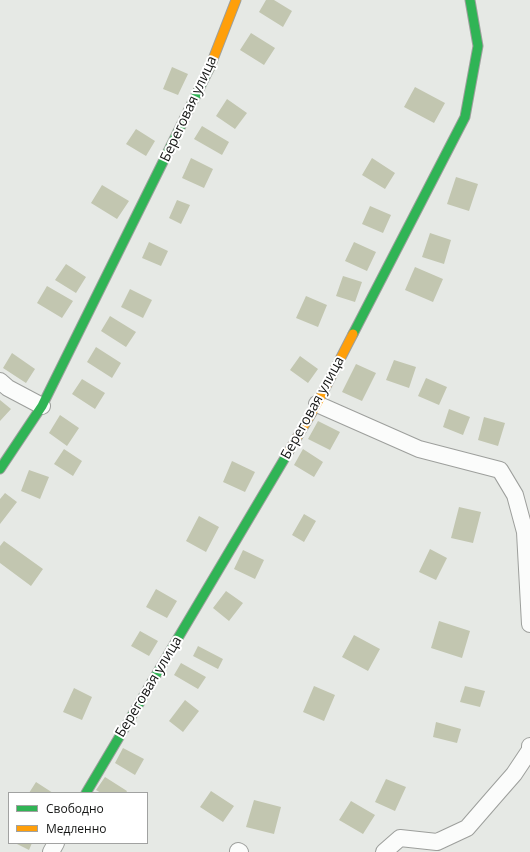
<!DOCTYPE html>
<meta charset="utf-8">
<style>
body{margin:0}
#map{position:relative;width:530px;height:852px;overflow:hidden;background:#e6e9e5;font-family:"Open Sans",sans-serif}
canvas{display:block}
.legend{position:absolute;left:8px;top:792px;width:140px;height:52px;box-sizing:border-box;background:#fff;border:1px solid #a1a2a1;margin:0;padding:5px 7px;list-style:none;font-size:12px;color:#151615}
.legend li{display:flex;align-items:center;gap:8px;height:20px}
.legend b{width:20px;border:1px solid #a1a2a1}
</style>
<div id="map">
<canvas width="530" height="852"></canvas>
<ul class="legend">
<li><b style="height:5px;background:#30b455"></b>Свободно</li>
<li><b style="height:5px;background:#ff9f0a"></b>Медленно</li>
</ul>
</div>
<script>
const ctx = document.querySelector('canvas').getContext('2d');
ctx.lineJoin = 'round';
function fillPath(path, color) { ctx.fillStyle = color; ctx.fill(path, 'evenodd'); }
const toPath = rows => new Path2D(rows.map(r => 'M' + r).join(''));
function stroke(path, color, width, dash) { ctx.strokeStyle = color; ctx.lineWidth = width; ctx.lineCap = dash ? 'butt' : 'round'; ctx.setLineDash(dash || []); ctx.stroke(path); }
function drawText(font, color, halo, rows, align = 'center') {
  ctx.font = font + ' "Open Sans",sans-serif'; ctx.lineWidth = 4; ctx.setLineDash([]); ctx.textBaseline = 'middle'; ctx.strokeStyle = halo; ctx.fillStyle = color; for (const [text, x, y, turn = 0] of rows) {
    ctx.save(); ctx.translate(x, y); ctx.rotate((+turn || 0) * Math.PI / 180); ctx.textAlign = isNaN(turn) ? turn : align; if (halo) ctx.strokeText(text, 0, 0); ctx.fillText(text, 0, 0); ctx.restore();
  }
}
const building = toPath([
 [266,0,274,0,292,11,283,27,259,12],
 [251,33,275,48,264,65,240,50],
 [172,67,188,74,178,95,163,89],
 [415,87,445,103,434,123,404,107],
 [227,99,247,113,235,129,216,116],
 [202,126,229,142,222,155,194,139],
 [136,129,155,141,146,156,126,144],
 [191,158,213,169,204,188,182,178],
 [372,158,395,173,385,189,362,175],
 [456,177,478,184,469,211,447,204],
 [102,185,129,201,117,219,91,203],
 [177,200,190,205,181,224,169,218],
 [370,206,391,215,383,233,362,224],
 [430,233,451,240,444,264,422,257],
 [149,242,168,251,161,266,142,258],
 [354,242,376,252,367,271,345,261],
 [66,264,86,277,76,293,55,280],
 [415,267,443,279,433,302,405,290],
 [343,276,362,282,355,302,336,296],
 [47,286,73,301,62,318,37,303],
 [130,289,152,300,143,318,121,307],
 [306,296,327,305,318,327,296,318],
 [110,316,136,332,126,347,101,331],
 [96,347,121,363,112,378,87,362],
 [12,353,35,369,26,383,3,368],
 [300,356,318,369,308,383,290,370],
 [394,360,416,367,409,388,386,380],
 [356,364,376,373,362,401,342,392],
 [426,378,447,387,439,405,418,396],
 [82,379,105,393,95,409,72,394],
 [0,400,11,409,0,421],
 [449,409,470,417,463,435,443,427],
 [60,415,79,428,67,446,49,433],
 [484,417,505,423,498,446,478,440],
 [318,421,340,432,330,450,308,439],
 [64,449,82,461,73,476,54,464],
 [303,449,323,462,314,477,294,465],
 [232,461,255,472,245,492,223,482],
 [29,470,49,477,40,499,21,491],
 [5,493,17,502,0,524,0,499],
 [459,507,481,512,473,543,451,538],
 [304,514,316,521,304,542,292,535],
 [199,516,219,527,206,552,186,541],
 [4,541,43,569,31,586,0,563,0,546],
 [430,549,447,558,436,580,419,572],
 [243,550,264,560,255,579,234,569],
 [156,589,177,601,167,618,146,607],
 [226,591,243,603,229,621,213,608],
 [439,621,470,631,462,658,431,648],
 [140,631,158,641,149,656,131,646],
 [354,635,380,649,368,671,342,657],
 [198,646,223,659,218,669,193,656],
 [181,663,206,677,198,689,174,675],
 [314,686,335,695,324,721,303,712],
 [465,686,485,691,480,707,460,702],
 [74,688,92,697,82,720,63,712],
 [185,700,199,711,183,732,169,721],
 [436,722,461,729,457,743,433,737],
 [123,748,144,759,135,775,115,763],
 [105,777,127,791,126,793,101,793,96,790],
 [386,779,406,787,395,811,375,802],
 [36,782,53,793,29,793],
 [211,791,234,806,223,822,200,807],
 [254,800,281,807,274,834,246,827],
 [351,801,375,815,363,834,339,820],
 [15,843,32,843,29,850]
]);
const street = toPath([
 [0,381,8,388,42,406],
 [317,404,419,449,500,470,515,495,525,532,530,624],
 [238,851,240,852],
 [51,852,56,843],
 [384,852,400,838,437,842,467,828,493,798,514,774,530,750,530,746]
]);
const fast = toPath([
 [353,334,465,117,478,46,470,0],
 [0,469,42,406,210,67],
 [86,793,289,451]
]);
const slow = toPath([
 [210,67,236,0],
 [289,451,317,404,353,334]
]);
const streetNames = [
 ["Береговая улица",189,109,-65],
 ["Береговая улица",313,408,-61],
 ["Береговая улица",149,687,-59]
];
fillPath(building, '#c2c6b0');
stroke(street, '#9d9f9c', 18);
stroke(fast, '#9d9f9c', 11);
stroke(slow, '#9d9f9c', 11);
stroke(street, '#fbfcfb', 16);
stroke(fast, '#30b455', 9);
stroke(slow, '#ff9f0a', 9);
drawText('14px', '#151615', '#fff', streetNames);
</script>
